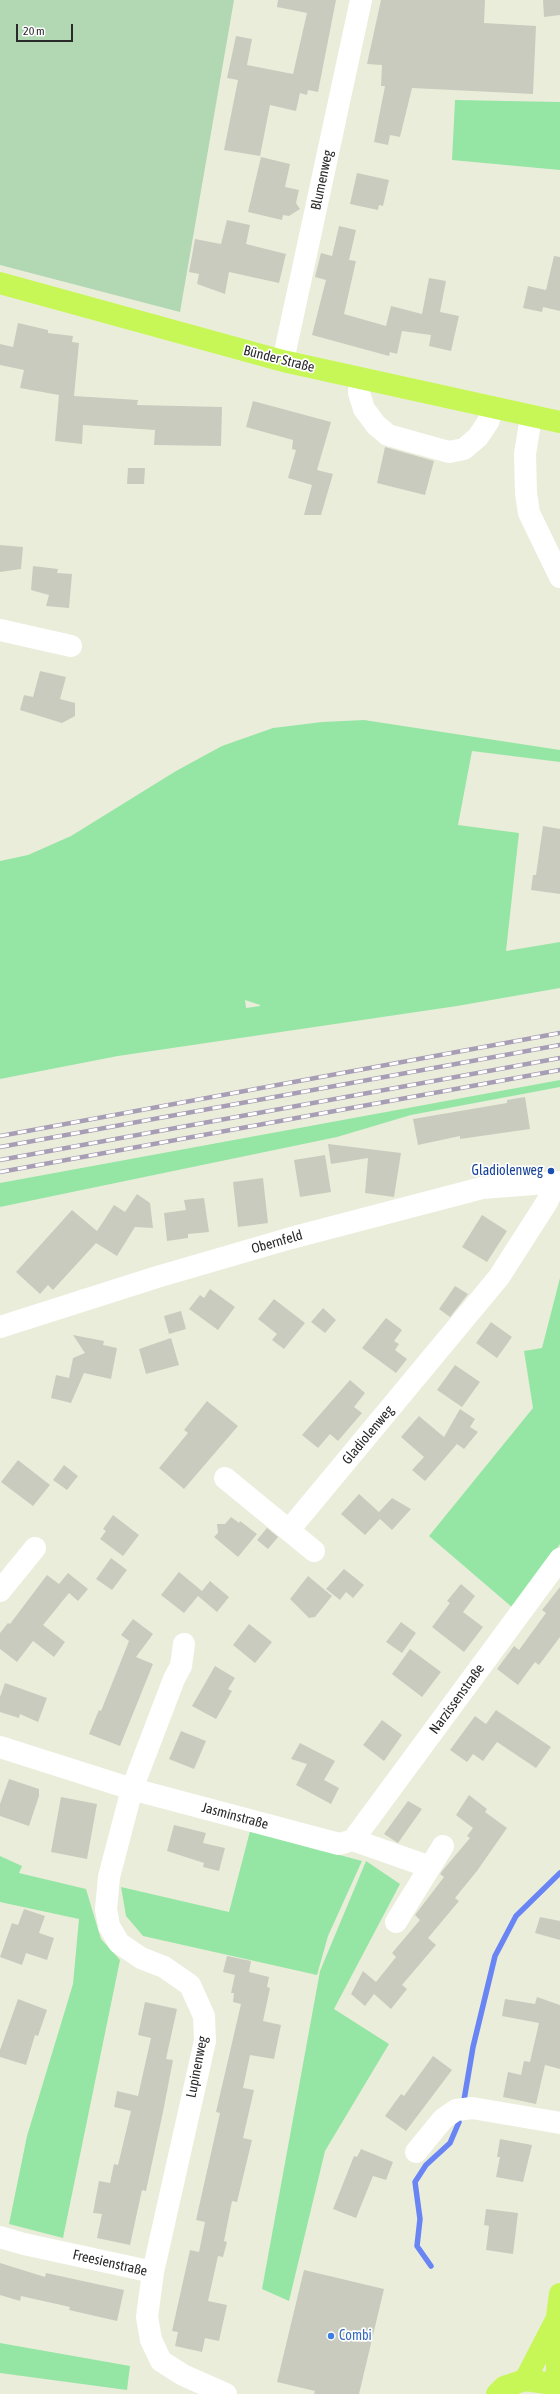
<!DOCTYPE html>
<meta charset="utf-8">
<style>
body{margin:0}
#map{position:relative;width:560px;height:2394px;overflow:hidden;background:#ebeddb;font-family:"Asap Condensed",sans-serif}
canvas{display:block}
.scale{position:absolute;left:16px;top:24px;width:57px;height:18px;box-sizing:border-box;border:2px solid #2a2a2a;border-top:0;padding-left:5px;font-size:12px;line-height:14px;white-space:nowrap;color:#2a2a2a;-webkit-text-stroke:3px #fff;paint-order:stroke}
</style>
<div id="map">
<canvas width="560" height="2394"></canvas>
<div class="scale">20 m</div>
</div>
<script>
const ctx = document.querySelector('canvas').getContext('2d');
ctx.lineJoin = 'round';
function fillPath(path, color) { ctx.fillStyle = color; ctx.fill(path, 'evenodd'); }
const toPath = rows => new Path2D(rows.map(r => 'M' + r).join(''));
function stroke(path, color, width, dash) { ctx.strokeStyle = color; ctx.lineWidth = width; ctx.lineCap = dash ? 'butt' : 'round'; ctx.setLineDash(dash || []); ctx.stroke(path); }
function drawText(font, color, halo, rows, align = 'center') {
  ctx.font = font + ' "Asap Condensed",sans-serif'; ctx.lineWidth = 3.5; ctx.setLineDash([]); ctx.textBaseline = 'middle'; ctx.strokeStyle = halo; ctx.fillStyle = color; for (const [text, x, y, turn = 0] of rows) {
    ctx.save(); ctx.translate(x, y); ctx.rotate((+turn || 0) * Math.PI / 180); ctx.textAlign = isNaN(turn) ? turn : align; if (halo) ctx.strokeText(text, 0, 0); ctx.fillText(text, 0, 0); ctx.restore();
  }
}
const green = toPath([
 [455,100,560,102,560,170,452,160],
 [364,720,560,750,560,762,472,751,458,825,519,833,506,951,560,942,560,988,457,1006,118,1056,0,1079,0,861,28,855,71,836,176,771,222,746,273,728,322,722],
 [245,1000,260,1005,260,1006,246,1008],
 [560,1080,560,1087,411,1115,337,1137,0,1207,0,1183],
 [560,1278,560,1544,513,1608,429,1536,533,1408,524,1351,542,1348],
 [250,1831,362,1861,328,1936,317,1975,143,1936,126,1916,121,1887,229,1912],
 [0,1856,22,1866,19,1873,86,1889,101,1939,120,1960,63,2238,9,2224,27,2136,73,1984,79,1919,0,1902],
 [366,1861,400,1884,334,2009,389,2044,325,2151,289,2301,262,2289,320,1971],
 [0,2343,130,2366,127,2390,0,2373]
]);
const cemetery = toPath([
 [0,0,234,0,180,312,0,265]
]);
const stream = toPath([
 [464,2100,473,2047,495,1956,516,1916,560,1873],
 [431,2266,417,2246,420,2219,415,2182,426,2165,450,2143,459,2122]
]);
const building = toPath([
 [278,0,336,0,318,92,308,90,307,95,300,93,296,111,270,105,260,156,224,150,238,80,227,78,236,36,252,39,247,65,293,74,307,13,277,7],
 [381,0,485,0,484,23,536,26,533,94,412,88,400,137,390,135,388,145,374,142,385,86,381,86,382,65,367,64],
 [543,0,560,0,560,15,544,17],
 [261,157,290,164,285,187,299,190,296,203,300,209,289,216,283,215,282,220,248,212],
 [357,173,389,180,383,206,379,205,378,210,350,204],
 [227,220,250,225,246,244,286,254,279,283,229,272,225,294,197,284,199,274,189,272,195,239,221,244],
 [339,226,356,230,349,260,356,261,344,314,386,326,391,306,422,314,429,278,446,281,440,312,459,316,451,351,429,346,431,335,402,331,397,354,390,352,389,356,312,335,326,280,315,277,321,253,332,256],
 [554,256,560,257,560,311,543,307,542,312,523,308,528,286,546,290],
 [18,323,48,330,48,333,73,336,72,342,79,343,74,396,138,400,137,405,222,407,221,446,154,445,155,430,83,425,82,444,55,441,59,395,20,388,24,370,0,365,0,344,13,347],
 [253,401,331,422,317,470,333,474,321,515,304,515,312,485,288,478,296,450,292,449,293,440,246,427],
 [385,447,434,461,425,495,377,483],
 [128,468,145,468,144,484,127,484],
 [0,545,23,547,21,569,0,572],
 [33,566,58,569,57,573,72,574,69,608,46,606,49,595,31,590],
 [40,671,66,677,60,699,75,703,75,716,62,723,20,710,24,695,33,697],
 [543,826,560,829,560,894,531,890,533,875,536,875],
 [525,1097,530,1129,460,1139,460,1136,418,1145,413,1119,507,1103,507,1100],
 [328,1144,401,1153,394,1197,365,1193,368,1158,331,1164],
 [325,1155,331,1192,300,1197,294,1160],
 [263,1178,268,1223,238,1227,233,1182],
 [137,1194,150,1203,153,1228,135,1227,117,1256,96,1243,53,1290,48,1285,40,1294,16,1272,72,1210,97,1231,114,1205,125,1212],
 [204,1198,209,1232,188,1234,188,1238,167,1241,164,1213,186,1210,184,1200],
 [482,1215,507,1231,487,1262,462,1247],
 [455,1286,468,1294,450,1317,439,1309],
 [210,1289,235,1307,218,1330,189,1309,200,1295,204,1298],
 [274,1299,305,1323,284,1349,272,1340,277,1334,258,1319],
 [323,1308,336,1320,325,1333,311,1322],
 [181,1311,186,1329,169,1334,164,1316],
 [386,1318,402,1330,394,1341,399,1344,395,1350,407,1359,396,1373,362,1348],
 [491,1322,512,1337,497,1358,476,1343],
 [73,1335,104,1341,103,1345,117,1348,111,1379,84,1373,71,1403,51,1398,56,1375,69,1378,73,1358,85,1353],
 [171,1338,179,1365,146,1374,139,1349],
 [455,1365,480,1382,462,1407,437,1390],
 [350,1380,365,1393,354,1407,362,1413,338,1441,330,1434,318,1448,302,1435],
 [207,1401,238,1426,184,1489,159,1468,188,1433,184,1430],
 [460,1409,475,1419,470,1427,478,1432,464,1449,457,1444,425,1481,412,1470,424,1457,401,1437,419,1416,444,1437],
 [18,1460,50,1485,33,1506,1,1482],
 [64,1465,78,1476,67,1490,53,1480],
 [359,1494,379,1512,392,1498,411,1509,392,1530,380,1519,365,1535,341,1514],
 [113,1515,139,1535,123,1556,100,1539,106,1531,103,1529],
 [231,1517,239,1523,240,1521,257,1534,238,1557,214,1537,218,1533,217,1524,225,1524],
 [267,1528,278,1537,268,1549,257,1540],
 [111,1558,127,1570,112,1590,96,1579],
 [344,1569,364,1585,353,1598,346,1592,340,1600,326,1589],
 [179,1572,202,1591,210,1581,229,1597,217,1612,198,1596,184,1613,161,1595],
 [68,1573,88,1589,78,1601,69,1593,43,1625,65,1642,54,1657,33,1641,17,1662,0,1649,0,1633,8,1623,10,1624,47,1575,59,1584],
 [308,1576,332,1596,315,1617,309,1618,290,1599],
 [461,1584,475,1596,463,1612,483,1627,464,1652,432,1627,450,1603,447,1601],
 [560,1587,560,1637,539,1665,535,1662,518,1685,497,1669,514,1646,519,1650,546,1613,542,1610],
 [133,1619,153,1634,136,1657,153,1664,120,1746,89,1734,99,1710,101,1711,129,1641,121,1635],
 [401,1622,416,1633,402,1653,386,1642],
 [249,1624,272,1642,255,1663,233,1645],
 [410,1649,441,1672,422,1697,392,1674],
 [215,1666,235,1678,228,1689,232,1691,216,1719,192,1706],
 [5,1683,47,1698,38,1722,20,1714,19,1718,0,1712,0,1697],
 [496,1710,551,1747,536,1768,497,1742,483,1761,473,1754,467,1762,450,1750,475,1716,486,1724],
 [382,1720,402,1735,384,1761,363,1745],
 [181,1731,206,1741,194,1769,169,1759],
 [300,1743,335,1761,324,1780,339,1788,331,1804,296,1785,307,1764,291,1759],
 [9,1779,39,1789,39,1796,29,1826,0,1816,0,1804],
 [469,1795,487,1809,485,1812,507,1828,477,1871,455,1898,459,1901,428,1938,436,1945,402,1985,407,1989,391,2009,374,1994,365,2006,351,1994,363,1971,376,1982,396,1957,392,1953,420,1920,415,1915,444,1877,440,1874,443,1870,470,1838,467,1836,473,1828,456,1815],
 [61,1797,97,1804,87,1859,51,1852],
 [408,1801,422,1809,398,1843,384,1834],
 [174,1825,206,1833,203,1843,225,1848,219,1871,203,1867,204,1863,167,1851],
 [24,1909,45,1916,39,1933,54,1938,47,1960,26,1953,22,1965,0,1957,12,1923,18,1925],
 [540,1917,560,1921,560,1940,535,1933],
 [227,1956,251,1961,249,1972,269,1977,267,1987,270,1988,263,2021,281,2025,274,2059,250,2055,243,2088,254,2090,243,2138,252,2140,237,2202,232,2201,224,2241,227,2242,223,2257,218,2256,208,2301,227,2305,219,2341,205,2338,202,2352,175,2346,178,2332,172,2331,190,2250,199,2252,205,2222,196,2220,220,2113,216,2112,241,2004,233,2002,234,1993,231,1993,235,1975,223,1972],
 [537,1997,560,2005,560,2069,545,2065,536,2104,503,2097,508,2072,521,2075,524,2061,530,2062,539,2023,502,2016,505,1999,535,2004],
 [18,1999,47,2010,38,2036,35,2035,26,2065,0,2057,0,2050],
 [145,2002,177,2009,166,2059,173,2060,163,2112,146,2191,142,2190,130,2245,97,2238,102,2214,93,2213,99,2181,110,2183,114,2164,118,2165,131,2111,114,2107,117,2091,138,2096,151,2038,138,2035],
 [433,2056,452,2070,406,2131,385,2116,401,2094,404,2096],
 [500,2139,532,2145,523,2182,496,2177,500,2157,497,2157],
 [361,2149,393,2162,386,2180,373,2176,356,2218,333,2209,354,2156,357,2157],
 [486,2209,518,2213,513,2254,486,2250,489,2226,484,2225],
 [0,2263,45,2277,46,2273,124,2290,117,2321,69,2310,70,2307,21,2296,20,2301,0,2295],
 [304,2270,384,2289,359,2394,314,2394,315,2391,277,2382]
]);
const minor = toPath([
 [283,361,361,0],
 [360,379,359,393,364,409,376,425,388,435,449,452,464,449,478,437,488,422,493,408],
 [531,417,525,454,526,493,529,513,560,577],
 [0,630,71,646],
 [0,1327,157,1277,291,1238,482,1188,560,1182],
 [225,1478,314,1551],
 [289,1530,499,1277,547,1202,556,1183],
 [0,1591,35,1548],
 [0,1747,132,1789,339,1844,353,1840,560,1559],
 [353,1840,430,1867],
 [396,1922,443,1846],
 [416,2152,443,2119,456,2110,472,2108,560,2123],
 [0,2237,24,2244,153,2272,147,2317,151,2340,161,2361,183,2375,226,2394],
 [153,2272,205,2041,204,2016,190,1985,164,1967,141,1958,119,1943,109,1926,106,1909,109,1877,132,1789,174,1679,181,1666,184,1644]
]);
const major = toPath([
 [0,283,283,361,560,422],
 [525,2380,556,2320],
 [557,2388,557,2317,560,2294],
 [497,2394,504,2387,525,2380,547,2383,560,2391]
]);
const rail = toPath([
 [0,1136,560,1033],
 [0,1147,560,1045],
 [0,1160,560,1058],
 [0,1172,560,1070]
]);
const markers = [
 [551,1171,4,"#1a4fb4"],
 [331,2336,4,"#3f7fe0"]
];
const streetNames = [
 ["Blumenweg",322,180,-78],
 ["Bünder Straße",279,359,14],
 ["Obernfeld",277,1242,-16],
 ["Gladiolenweg",368,1435,-50],
 ["Narzissenstraße",457,1699,-54],
 ["Jasminstraße",235,1816,15],
 ["Lupinenweg",197,2067,-79],
 ["Freesienstraße",110,2263,13]
];
const transitNames = [
 ["Gladiolenweg",543,1171]
];
const shopNames = [
 ["Combi",339,2336]
];
fillPath(green, '#95e6a4');
fillPath(cemetery, '#b1d7b3');
stroke(stream, '#6985f4', 5.5);
fillPath(building, '#c9cbbe');
stroke(minor, '#fff', 22);
stroke(major, '#c7f756', 22);
stroke(rail, '#a79db5', 4.5);
stroke(rail, '#fff', 3, [9]);
for (const [x, y, r, color] of markers) { const dot = new Path2D(); dot.arc(x, y, r, 0, 2 * Math.PI); ctx.fillStyle = color; ctx.fill(dot); stroke(dot, '#fff', 1.5); }
drawText('14px', '#2a2a2a', '#fff', streetNames);
drawText('14px', '#164399', '#fff', transitNames, 'right');
drawText('14px', '#366cbe', '#fff', shopNames, 'left');
</script>
